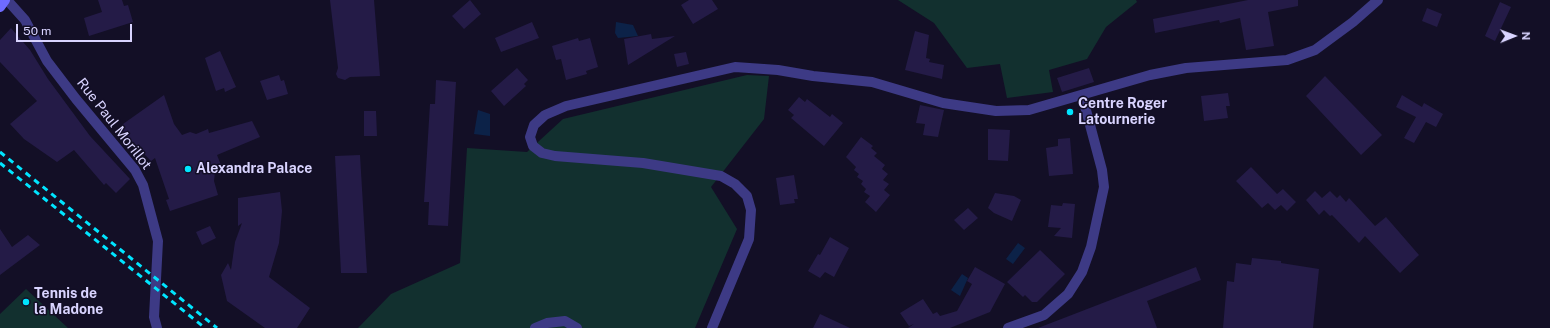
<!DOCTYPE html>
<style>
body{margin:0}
#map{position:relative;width:1550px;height:328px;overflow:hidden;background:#130f26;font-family:"Public Sans",sans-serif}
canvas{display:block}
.north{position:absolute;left:1494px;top:16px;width:40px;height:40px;-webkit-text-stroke:3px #130f26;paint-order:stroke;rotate:89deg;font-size:11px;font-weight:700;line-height:16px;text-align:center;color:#d9d4ff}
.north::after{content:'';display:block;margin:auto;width:14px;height:18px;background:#d9d4ff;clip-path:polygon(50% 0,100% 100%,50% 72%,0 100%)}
.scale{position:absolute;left:16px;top:24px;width:116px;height:18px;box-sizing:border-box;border:2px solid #d9d4ff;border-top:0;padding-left:5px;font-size:12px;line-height:14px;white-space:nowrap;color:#d9d4ff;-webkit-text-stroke:3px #130f26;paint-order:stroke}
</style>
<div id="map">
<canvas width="1550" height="328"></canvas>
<div class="north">N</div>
<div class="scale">50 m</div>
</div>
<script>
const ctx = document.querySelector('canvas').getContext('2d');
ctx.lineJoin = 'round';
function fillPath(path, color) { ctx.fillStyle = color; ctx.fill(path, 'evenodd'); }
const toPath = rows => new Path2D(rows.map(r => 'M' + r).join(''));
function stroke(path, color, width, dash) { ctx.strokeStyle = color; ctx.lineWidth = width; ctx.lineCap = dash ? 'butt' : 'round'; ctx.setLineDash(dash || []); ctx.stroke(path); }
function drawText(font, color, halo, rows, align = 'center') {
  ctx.font = font + ' "Public Sans",sans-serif'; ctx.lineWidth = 3; ctx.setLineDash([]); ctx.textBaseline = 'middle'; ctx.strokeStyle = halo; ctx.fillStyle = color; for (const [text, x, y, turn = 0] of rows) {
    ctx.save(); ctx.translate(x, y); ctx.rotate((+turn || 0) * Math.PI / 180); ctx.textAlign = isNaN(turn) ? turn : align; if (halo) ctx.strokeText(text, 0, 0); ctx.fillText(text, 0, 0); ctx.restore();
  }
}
const green = toPath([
 [898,0,1136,0,1137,2,1106,27,1087,59,1049,70,1053,92,1007,98,1000,64,967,68,934,23],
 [747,75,769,76,764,119,711,187,737,229,695,328,358,328,391,294,460,263,467,148,527,152,563,119],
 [26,289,68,328,0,328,0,314]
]);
const water = toPath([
 [616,22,633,25,638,36,618,38,615,33],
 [478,110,490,114,490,136,474,134],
 [1018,243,1025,248,1013,264,1006,259],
 [962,274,968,278,960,296,951,290]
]);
const building = toPath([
 [98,0,122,0,124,6,128,5,133,22,89,36,84,18,102,12],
 [330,0,374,0,380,76,350,77,345,80,338,78,336,74,338,68],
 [470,0,481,14,464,29,452,16],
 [689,0,712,0,718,9,693,24,681,5],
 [1248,0,1298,0,1298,6,1268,12,1274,46,1246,50,1240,18,1220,23,1219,20,1155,33,1153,19],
 [1500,2,1511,7,1495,41,1485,36],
 [1427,8,1442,14,1437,27,1422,21],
 [532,22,539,38,501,52,495,38],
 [11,28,30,50,48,79,90,136,130,179,116,193,106,183,104,185,74,150,57,162,24,139,10,124,37,101,0,62,0,40],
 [915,31,929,35,926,58,930,59,929,62,944,65,942,79,905,70],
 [651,34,652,39,675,36,628,65,624,39],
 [578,38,579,41,590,38,598,67,586,71,587,74,566,80,561,59,556,60,552,46],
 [220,51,236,87,225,92,224,88,216,91,205,58],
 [686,52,689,64,677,67,674,54],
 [517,68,528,80,524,84,526,86,504,106,491,91],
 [1089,68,1094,82,1062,92,1057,78],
 [279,75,281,81,284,80,288,94,267,100,260,81],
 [1325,76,1382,135,1361,155,1306,96],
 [436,80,456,82,448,226,428,225,429,202,424,202,430,104,435,104],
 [1228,93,1230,106,1226,106,1228,118,1204,121,1201,96],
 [164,95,174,124,182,135,190,132,196,134,208,129,209,133,252,121,260,137,217,155,221,165,215,172,214,181,218,195,170,211,166,200,169,199,155,158,151,161,123,132,123,124],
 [1402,95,1422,107,1424,103,1443,114,1436,127,1426,122,1414,143,1404,138,1416,117,1396,107],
 [799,97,805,102,807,99,830,117,832,114,843,123,824,146,791,118,794,115,788,110],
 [920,105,944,110,938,137,923,135,925,124,916,123],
 [364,111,376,111,377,136,364,136],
 [988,129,1010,130,1008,161,988,160],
 [861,137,873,146,871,148,877,153,874,156,885,165,882,169,888,174,883,180,889,184,884,190,890,195,876,212,865,202,870,196,864,192,866,189,861,184,863,181,857,177,859,174,854,170,856,167,846,157],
 [1070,138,1073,174,1049,176,1046,148,1058,146,1058,139],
 [360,155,367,273,341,273,335,156],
 [1251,167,1277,194,1283,189,1296,202,1287,211,1281,205,1275,210,1268,203,1262,208,1236,181],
 [794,175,798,199,794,199,795,203,780,205,776,178],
 [1315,191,1322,198,1330,191,1337,198,1340,195,1346,202,1349,198,1375,226,1386,217,1419,255,1400,273,1365,236,1359,243,1332,215,1330,216,1324,210,1319,215,1306,200],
 [280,192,282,211,279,243,269,277,310,308,297,328,265,328,227,301,221,275,228,263,231,270,235,242,242,223,238,226,238,198],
 [995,193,1014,196,1021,200,1012,221,994,213,988,208],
 [1063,203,1075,204,1072,238,1054,236,1061,228,1048,227,1051,205,1062,206],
 [968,208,978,218,964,230,954,220],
 [210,226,216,238,202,245,196,232],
 [0,229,12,247,28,235,40,245,0,275],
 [830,237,849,248,834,277,825,272,820,278,808,271,818,254,820,255],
 [1040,250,1065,274,1037,302,1032,302,1025,295,1023,297,1007,282],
 [1252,258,1281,261,1281,263,1319,269,1313,328,1223,328,1227,281,1234,282,1236,263,1251,265],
 [975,267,1005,284,990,312,950,328,908,328,914,324,909,326,900,313,923,299,933,314,937,312,940,316,957,311,972,284,967,281],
 [1196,267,1201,280,1147,301,1157,328,1038,328],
 [820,314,850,328,813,328]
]);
const street = toPath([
 [7,0,25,20,47,61,76,99,135,170,143,185,158,241,154,317,157,328],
 [535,328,547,323,565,321,577,328],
 [712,328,749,239,751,210,747,196,735,184,721,176,643,163,555,156,542,153,533,146,530,137,534,125,545,115,566,106,735,67,778,70,813,76,872,82,943,103,996,111,1029,110,1150,75,1186,68,1287,60,1315,50,1353,22,1378,0],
 [1008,328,1044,315,1068,294,1082,272,1091,247,1104,187,1102,170,1082,95]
]);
const secondary = toPath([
 [0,7,5,0]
]);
const rail = toPath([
 [0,152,217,328],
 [0,163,205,328]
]);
const markers = [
 [1070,112,4,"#00e5ff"],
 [188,169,4,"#00e5ff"],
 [26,302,4,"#00e5ff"]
];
const poiNames = [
 ["Centre Roger",1078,104],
 ["Latournerie",1078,120],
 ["Alexandra Palace",196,169],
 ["Tennis de",34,294],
 ["la Madone",34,310]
];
const streetNames = [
 ["Rue Paul Morillot",114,124,52]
];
fillPath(green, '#12302f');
fillPath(water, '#0c2248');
fillPath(building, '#241b47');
stroke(street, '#3d3a85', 10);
stroke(secondary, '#6f6bff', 10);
stroke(rail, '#00e5ff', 3, [6, 5]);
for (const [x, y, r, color] of markers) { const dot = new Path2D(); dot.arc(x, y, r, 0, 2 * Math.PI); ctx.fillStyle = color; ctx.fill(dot); stroke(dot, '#130f26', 1.5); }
drawText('bold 14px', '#d9d4ff', '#130f26', poiNames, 'left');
drawText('14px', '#d9d4ff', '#130f26', streetNames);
</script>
